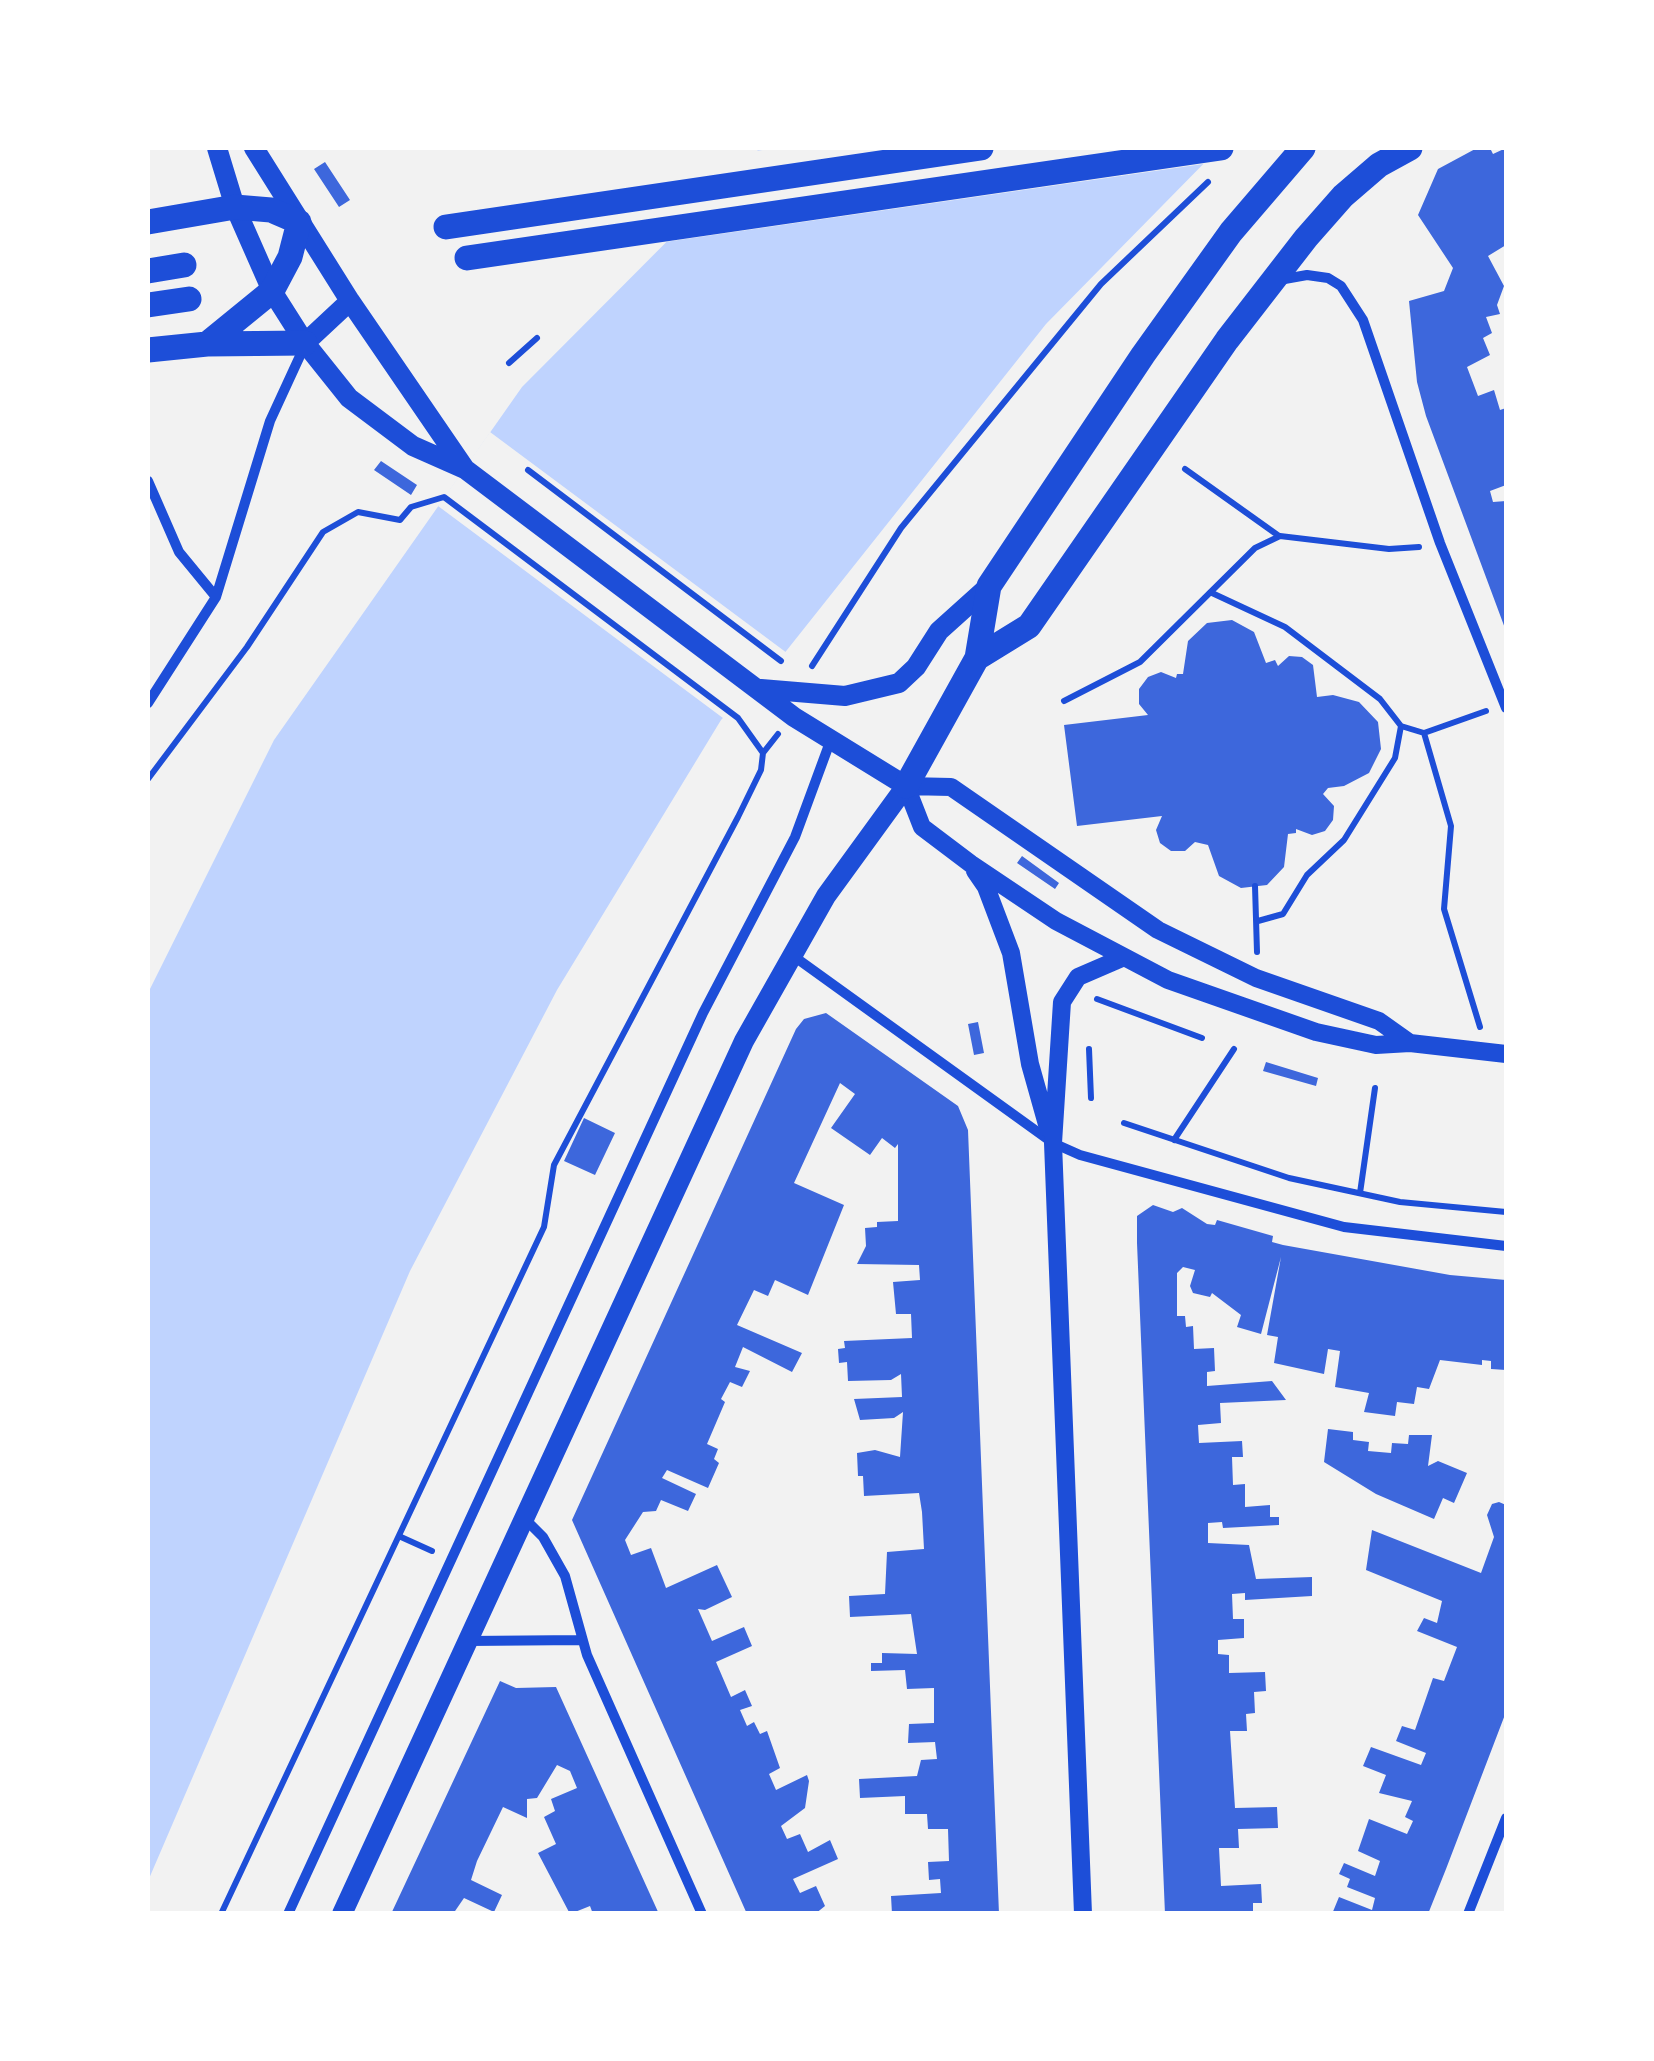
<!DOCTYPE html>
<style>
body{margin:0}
#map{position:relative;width:1654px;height:2061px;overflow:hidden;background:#f2f2f2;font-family:Rubik,sans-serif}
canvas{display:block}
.frame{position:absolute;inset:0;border:150px solid #fff;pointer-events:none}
</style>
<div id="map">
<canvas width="1654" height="2061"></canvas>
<div class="frame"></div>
</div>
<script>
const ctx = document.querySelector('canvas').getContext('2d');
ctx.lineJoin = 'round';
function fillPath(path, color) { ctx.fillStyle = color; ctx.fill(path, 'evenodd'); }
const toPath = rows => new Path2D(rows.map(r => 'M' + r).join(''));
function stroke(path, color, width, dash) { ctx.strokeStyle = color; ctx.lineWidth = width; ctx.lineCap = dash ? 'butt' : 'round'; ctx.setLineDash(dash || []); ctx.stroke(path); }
const water = toPath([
 [760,148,1219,148,1046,324,783,655,721,720,557,990,410,1271,148,1881,148,993,274,740,522,387]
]);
const pier = toPath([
 [776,148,1224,148,1210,163,658,243,749,152],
 [490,432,787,653,727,721,438,506]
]);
const building = toPath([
 [1477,148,1490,148,1493,154,1506,148,1506,245,1488,256,1504,286,1497,305,1500,314,1486,317,1492,333,1483,338,1490,355,1467,367,1478,396,1494,390,1500,410,1506,408,1506,485,1490,491,1493,502,1506,501,1506,631,1426,416,1417,382,1409,301,1444,291,1453,268,1418,215,1438,169],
 [325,162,350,200,339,207,314,169],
 [381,461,417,485,411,495,374,470],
 [1232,620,1254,632,1266,663,1275,660,1278,666,1289,656,1302,657,1313,665,1317,697,1333,695,1359,702,1378,722,1381,749,1369,773,1344,786,1328,788,1323,794,1334,806,1333,820,1325,831,1312,835,1296,829,1296,833,1288,834,1284,867,1267,885,1241,888,1219,876,1208,845,1195,842,1185,851,1171,851,1160,843,1156,830,1162,816,1077,826,1064,725,1148,715,1139,704,1139,689,1148,677,1161,672,1176,678,1177,674,1183,674,1188,641,1207,623],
 [1022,856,1059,883,1055,889,1017,863],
 [826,1013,958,1106,968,1130,999,1914,892,1914,891,1896,941,1893,940,1879,929,1880,928,1862,949,1861,948,1829,928,1829,927,1814,905,1814,905,1796,860,1798,859,1779,917,1776,921,1760,937,1759,935,1742,908,1743,909,1724,934,1723,934,1688,907,1689,905,1670,871,1671,871,1663,882,1663,882,1653,917,1654,911,1614,850,1617,849,1596,885,1594,887,1552,924,1549,922,1512,919,1493,864,1496,863,1476,858,1476,857,1453,875,1450,900,1457,903,1412,894,1418,860,1420,854,1399,902,1397,901,1374,891,1380,848,1381,847,1362,839,1363,838,1349,845,1348,844,1341,912,1338,911,1314,896,1314,893,1282,920,1280,919,1265,857,1264,866,1246,865,1228,877,1227,877,1222,898,1221,898,1144,895,1148,882,1138,870,1155,831,1128,855,1094,840,1083,794,1183,844,1205,808,1295,775,1280,768,1296,754,1290,737,1325,802,1353,792,1372,743,1347,735,1367,750,1371,742,1387,730,1382,721,1399,725,1402,707,1444,718,1449,714,1459,719,1463,708,1488,667,1470,662,1478,696,1494,688,1511,661,1500,656,1511,643,1512,625,1540,631,1555,651,1548,666,1588,717,1565,732,1597,705,1610,698,1609,712,1641,744,1627,752,1646,716,1662,731,1697,745,1690,752,1706,740,1710,747,1726,754,1722,760,1734,767,1731,780,1768,769,1774,776,1790,807,1775,809,1781,805,1808,781,1826,787,1839,800,1834,808,1852,830,1840,838,1859,793,1879,800,1893,816,1886,825,1906,815,1914,747,1914,572,1520,796,1029,804,1019],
 [978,1022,984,1053,974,1055,968,1024],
 [1266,1062,1318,1078,1316,1086,1263,1071],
 [584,1118,615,1133,595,1175,564,1161],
 [1153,1205,1173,1212,1182,1208,1207,1224,1215,1225,1217,1220,1273,1236,1272,1242,1283,1245,1450,1275,1506,1280,1506,1370,1491,1369,1491,1361,1482,1360,1482,1365,1440,1360,1429,1389,1417,1387,1414,1404,1397,1402,1395,1416,1364,1412,1369,1393,1335,1387,1340,1351,1328,1349,1324,1374,1274,1363,1278,1337,1267,1335,1281,1257,1261,1334,1237,1327,1241,1315,1212,1293,1210,1297,1193,1293,1190,1286,1195,1270,1183,1267,1177,1273,1177,1316,1185,1316,1186,1327,1193,1326,1194,1349,1214,1348,1215,1371,1207,1372,1207,1386,1272,1381,1286,1400,1220,1403,1221,1423,1198,1425,1199,1443,1242,1441,1243,1457,1232,1457,1233,1485,1245,1484,1245,1507,1270,1505,1270,1517,1279,1517,1279,1525,1223,1528,1222,1522,1208,1523,1208,1543,1249,1545,1256,1579,1312,1577,1312,1596,1245,1600,1245,1593,1232,1594,1233,1619,1244,1619,1244,1638,1218,1640,1218,1654,1229,1655,1229,1673,1265,1672,1266,1691,1254,1692,1255,1713,1246,1714,1247,1731,1230,1731,1235,1808,1277,1807,1278,1828,1238,1829,1239,1848,1219,1848,1221,1886,1261,1884,1262,1903,1253,1903,1253,1914,1165,1914,1137,1243,1137,1216],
 [1328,1429,1353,1432,1353,1440,1369,1442,1368,1451,1391,1453,1392,1443,1408,1444,1409,1435,1432,1435,1428,1466,1438,1461,1467,1473,1454,1503,1443,1498,1434,1519,1376,1494,1324,1462],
 [1499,1502,1506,1505,1506,1712,1446,1869,1428,1914,1332,1914,1339,1897,1372,1910,1375,1898,1347,1887,1350,1879,1339,1874,1344,1863,1375,1876,1380,1861,1358,1851,1369,1819,1407,1834,1413,1821,1405,1817,1412,1801,1379,1793,1386,1775,1363,1766,1371,1747,1421,1765,1426,1753,1396,1741,1402,1726,1415,1730,1433,1678,1444,1681,1457,1647,1417,1631,1424,1618,1437,1623,1442,1601,1366,1570,1372,1530,1481,1573,1494,1537,1487,1515,1492,1504],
 [500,1681,516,1688,556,1687,659,1914,593,1914,590,1906,570,1914,538,1853,556,1844,544,1817,555,1811,551,1799,577,1788,570,1771,557,1765,537,1798,527,1799,527,1818,503,1807,477,1861,471,1880,502,1895,494,1912,464,1898,453,1914,391,1914]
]);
const path = toPath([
 [509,363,537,338],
 [1185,469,1279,536],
 [528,470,781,661],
 [1212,593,1285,627,1380,699,1401,726,1424,733,1486,711],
 [812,666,901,528,1101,284,1208,182],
 [1064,701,1140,662,1255,548,1280,536,1389,549,1419,547],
 [1424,733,1451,826,1444,909,1480,1027],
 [148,779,247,647,323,532,358,512,400,520,411,507,444,497,738,718,763,753],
 [1255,886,1257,952],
 [1258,921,1283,914,1307,875,1344,840,1395,758,1401,726],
 [1097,999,1202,1038],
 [1089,1049,1091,1098],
 [1124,1123,1289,1178,1400,1202,1506,1212],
 [1174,1140,1234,1049],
 [1360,1193,1375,1088],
 [401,1537,432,1551],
 [221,1914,544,1227,554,1165,738,817,761,770,763,753,778,734]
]);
const minor = toPath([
 [1279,280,1307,275,1328,278,1341,286,1363,320,1440,543,1506,708],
 [148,481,179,552,216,597],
 [148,703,216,597,270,421,305,345],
 [792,955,1053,1143,1080,1155,1344,1227,1506,1246],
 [524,1518,543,1537,565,1576,587,1655,702,1914],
 [468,1641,582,1640],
 [288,1914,703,1013,795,837,830,742],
 [1468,1914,1506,1818]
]);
const tertiary = toPath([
 [975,871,986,887,1011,953,1030,1064,1048,1128],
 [1410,1043,1379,1021,1256,978,1158,930,951,787,906,786,922,827,971,864,1056,921,1168,980,1316,1032,1376,1045,1410,1043,1506,1054],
 [1083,1914,1053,1143,1062,1002,1078,977,1122,958]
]);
const secondary = toPath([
 [217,148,235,207,272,291,305,343,349,398,413,446,465,469,794,717,906,786,826,896,744,1041,342,1914],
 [254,148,350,301,465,469],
 [305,343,350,301],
 [761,689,845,696,899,683,916,667,939,631,989,586]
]);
const primary = toPath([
 [148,222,235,207,271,210,299,222,290,257,272,291,207,344],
 [446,227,981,148],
 [467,258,1221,148],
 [148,271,184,265],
 [148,305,189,299],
 [148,350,207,344,305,343],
 [977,658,1029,626,1227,340,1306,238,1343,196,1379,165,1410,148],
 [906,786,977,658,989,586,1143,355,1231,232,1303,148]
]);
fillPath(water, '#bfd3fe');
fillPath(pier, '#f2f2f2');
fillPath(building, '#3d67dc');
stroke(path, '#1d4ed8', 6);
stroke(minor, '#1d4ed8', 10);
stroke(tertiary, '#1d4ed8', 18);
stroke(secondary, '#1d4ed8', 20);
stroke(primary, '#1d4ed8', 25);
</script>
